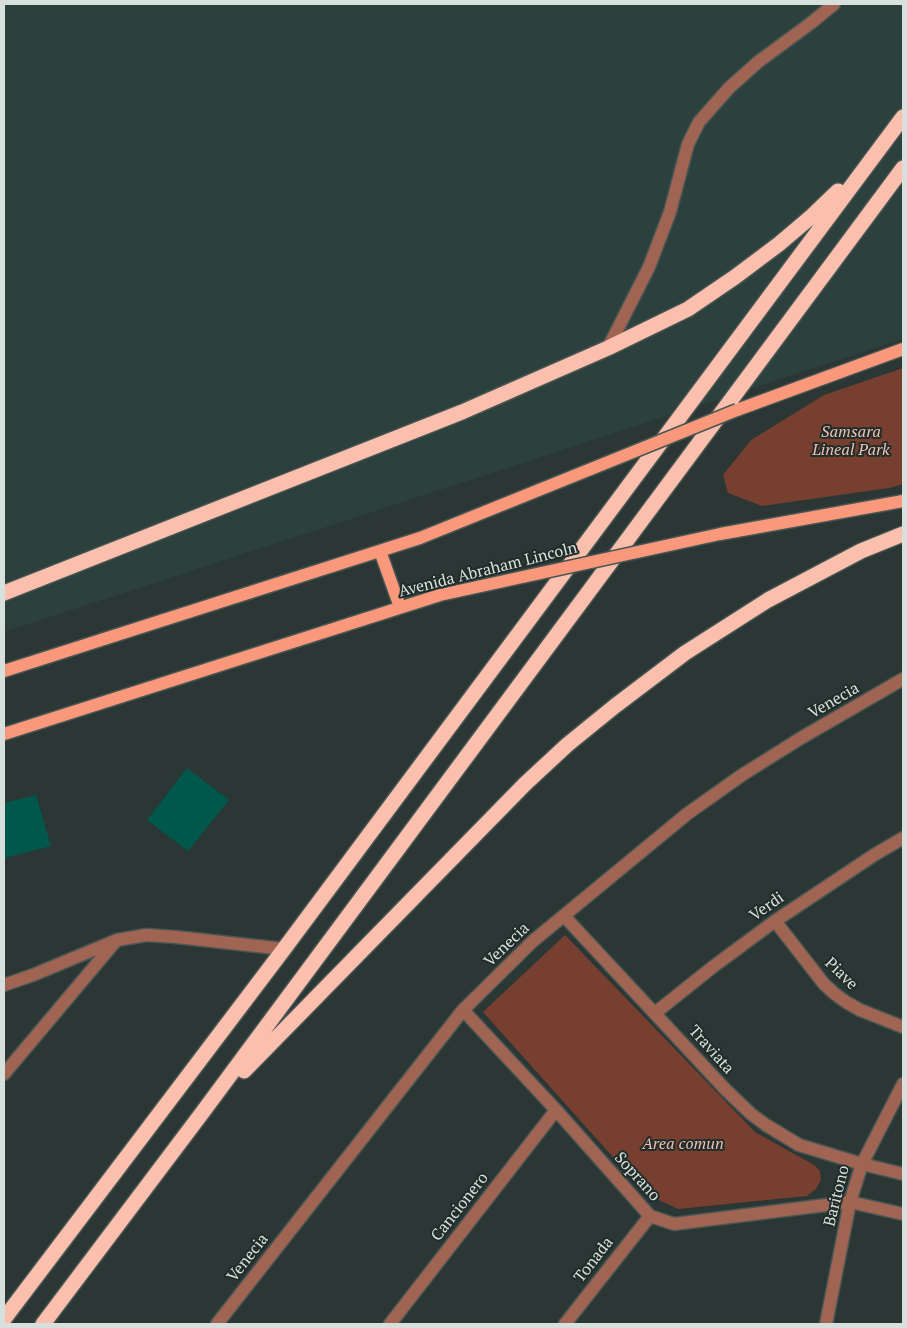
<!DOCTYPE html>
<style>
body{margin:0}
#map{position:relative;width:907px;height:1328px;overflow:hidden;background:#2a3734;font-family:"PT Serif",serif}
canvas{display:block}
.frame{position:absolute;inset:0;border:5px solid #d8e0de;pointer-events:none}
</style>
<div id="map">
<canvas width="907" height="1328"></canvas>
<div class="frame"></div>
</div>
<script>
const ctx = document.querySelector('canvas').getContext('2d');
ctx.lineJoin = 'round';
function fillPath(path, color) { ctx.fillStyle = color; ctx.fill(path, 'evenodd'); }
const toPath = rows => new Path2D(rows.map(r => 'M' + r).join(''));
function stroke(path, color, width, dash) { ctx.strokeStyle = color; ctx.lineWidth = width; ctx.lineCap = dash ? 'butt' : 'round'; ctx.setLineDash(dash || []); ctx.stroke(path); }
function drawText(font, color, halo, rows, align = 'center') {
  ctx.font = font + ' "PT Serif",serif'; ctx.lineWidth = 4; ctx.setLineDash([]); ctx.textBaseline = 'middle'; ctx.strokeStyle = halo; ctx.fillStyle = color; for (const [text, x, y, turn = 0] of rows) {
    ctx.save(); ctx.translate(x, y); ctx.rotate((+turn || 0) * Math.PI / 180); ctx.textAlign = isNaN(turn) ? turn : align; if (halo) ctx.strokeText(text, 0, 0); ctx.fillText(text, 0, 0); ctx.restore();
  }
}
const built = toPath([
 [4,4,903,4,903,339,4,632]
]);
const green = toPath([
 [903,368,903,484,889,488,762,506,728,493,723,475,751,440,824,395],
 [565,935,755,1132,814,1165,820,1171,821,1180,816,1189,807,1196,678,1209,646,1194,483,1012]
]);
const building = toPath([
 [187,768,229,800,188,851,147,820],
 [36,795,51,846,4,858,4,803]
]);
const minor = toPath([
 [608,348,649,267,670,212,688,144,699,122,729,88,758,62,811,23,834,4],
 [564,916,725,1089,751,1114,766,1125,799,1145,862,1164,903,1174],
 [775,921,824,984,835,994,846,1002,860,1010,903,1027],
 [4,985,33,975,117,940,146,935,176,937,284,949],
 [463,1010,556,1110,650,1216,674,1224,850,1202,903,1214],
 [655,1013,714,966,775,921,874,855,903,838],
 [4,1074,115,942],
 [217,1324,463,1010,533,941,687,814,742,775,801,738,903,679],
 [390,1324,556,1110],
 [565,1324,650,1216],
 [826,1324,850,1202,862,1164,903,1084]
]);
const major = toPath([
 [737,410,903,349],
 [720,534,903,501],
 [380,551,400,607],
 [4,671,420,538],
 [4,734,440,595]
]);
const highway = toPath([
 [4,593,462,412,608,348,688,309,735,277,779,244,812,216,838,191],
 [244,1071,525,784,567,745,615,706,685,653,768,600,861,551,903,534],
 [4,1319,284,949,903,117],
 [43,1324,202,1113,903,168]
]);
const majorBridge = toPath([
 [420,538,737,410],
 [440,595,720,534]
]);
const parkNames = [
 ["Samsara",851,432],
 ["Lineal Park",851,450],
 ["Area comun",683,1144]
];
const streetNames = [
 ["Avenida Abraham Lincoln",488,570,-14],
 ["Venecia",834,701,-30],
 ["Verdi",767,907,-35],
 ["Venecia",507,945,-44],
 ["Piave",841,974,44],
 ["Traviata",711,1050,48],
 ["Soprano",637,1177,48],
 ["Baritono",837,1196,-76],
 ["Cancionero",460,1207,-52],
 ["Venecia",248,1258,-52],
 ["Tonada",594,1260,-52]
];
fillPath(built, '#2c413d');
fillPath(green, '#763f2f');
fillPath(building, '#00574c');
stroke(minor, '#495553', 15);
stroke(major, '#495553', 15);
stroke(highway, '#495553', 18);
stroke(minor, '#9f6452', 12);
stroke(major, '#fa987b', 12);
stroke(highway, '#fbbfad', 15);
stroke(majorBridge, '#495553', 15, []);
stroke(majorBridge, '#fa987b', 12);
drawText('italic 16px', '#f1bfb0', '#202d2a', parkNames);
drawText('16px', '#d8e0de', '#202d2a', streetNames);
</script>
